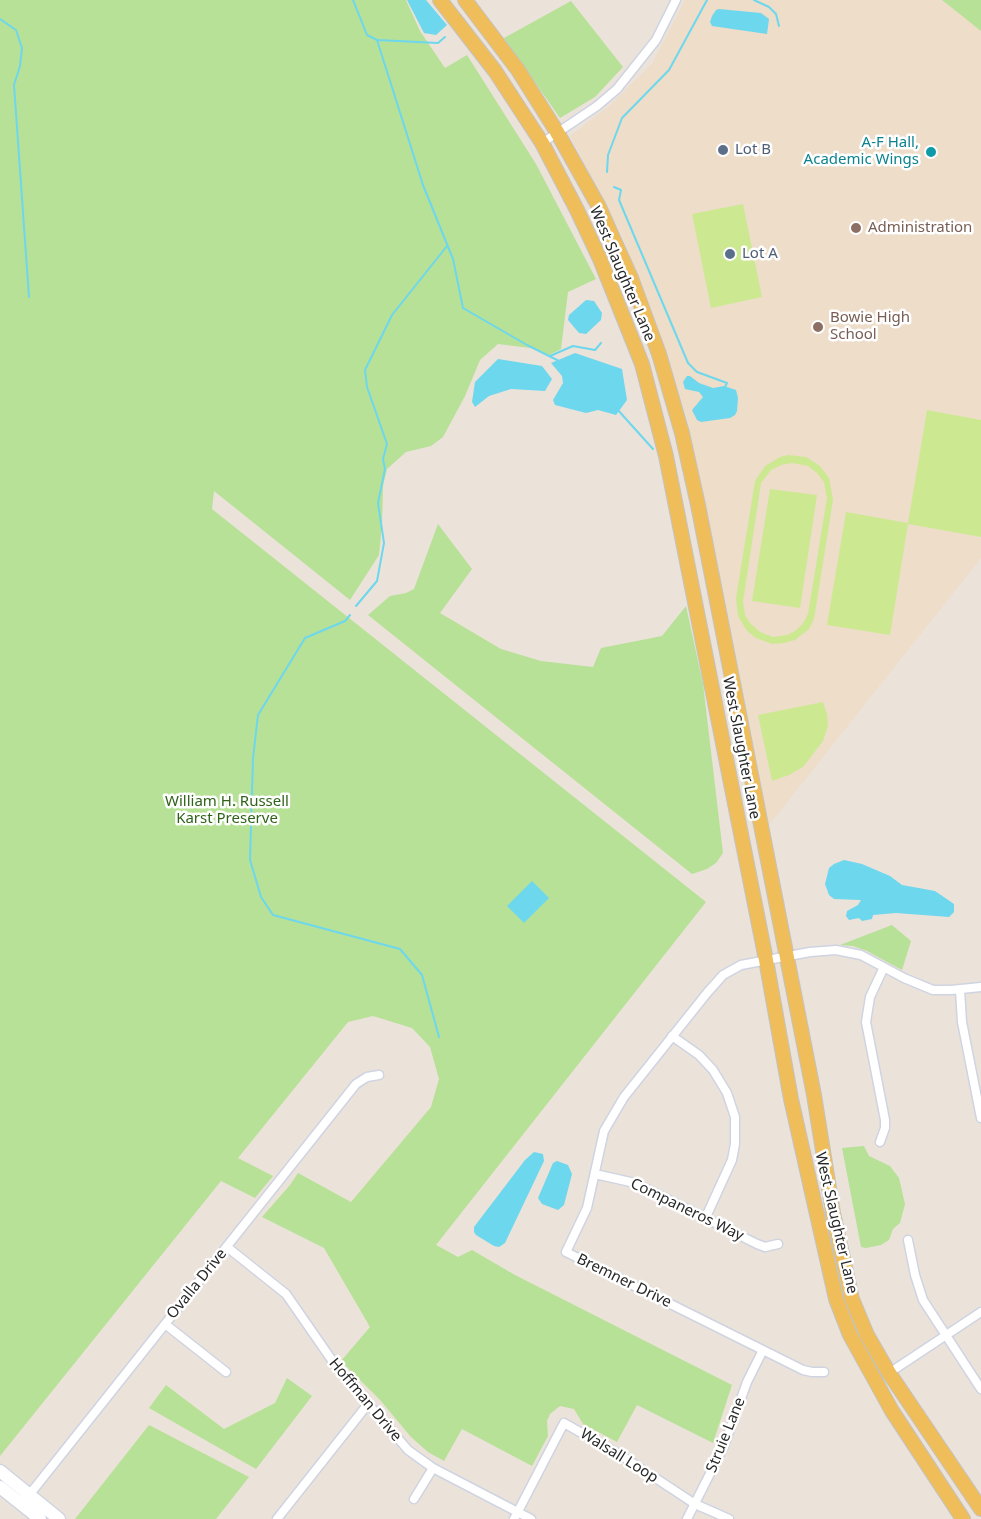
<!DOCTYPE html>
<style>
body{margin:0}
canvas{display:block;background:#ebe2da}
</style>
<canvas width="981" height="1519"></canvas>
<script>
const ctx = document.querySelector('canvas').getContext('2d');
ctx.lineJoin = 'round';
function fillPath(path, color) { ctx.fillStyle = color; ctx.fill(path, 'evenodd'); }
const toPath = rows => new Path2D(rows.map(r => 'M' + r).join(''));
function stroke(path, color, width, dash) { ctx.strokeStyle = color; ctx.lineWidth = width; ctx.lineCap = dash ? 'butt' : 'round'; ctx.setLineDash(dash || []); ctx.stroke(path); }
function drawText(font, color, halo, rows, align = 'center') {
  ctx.font = font + ' "Noto Sans",sans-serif'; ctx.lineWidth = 5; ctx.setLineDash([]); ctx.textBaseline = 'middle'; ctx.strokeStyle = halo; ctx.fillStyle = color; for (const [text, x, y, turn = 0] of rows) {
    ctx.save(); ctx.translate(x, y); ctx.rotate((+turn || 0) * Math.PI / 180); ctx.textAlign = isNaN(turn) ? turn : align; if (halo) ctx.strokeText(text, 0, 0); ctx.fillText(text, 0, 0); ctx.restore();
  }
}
const education = toPath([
 [685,0,942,0,981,31,981,558,769,825,687,418,623,237,570,136,609,106,652,64]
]);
const green = toPath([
 [0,0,406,0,420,31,445,68,467,55,536,164,596,279,568,292,561,349,549,355,531,348,498,344,480,360,465,396,443,437,431,446,406,452,387,469,383,486,382,525,379,555,350,600,214,491,212,509,706,902,436,1245,458,1257,472,1250,515,1275,732,1385,713,1443,637,1405,617,1442,583,1424,574,1409,560,1406,550,1414,547,1421,548,1436,532,1466,462,1429,444,1461,428,1452,411,1437,380,1400,341,1361,370,1327,324,1248,262,1217,290,1185,298,1173,351,1202,431,1107,439,1079,430,1047,412,1028,373,1016,348,1022,238,1158,273,1176,255,1198,221,1181,0,1456],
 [942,0,981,0,981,31],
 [571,1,623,67,595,97,560,118,504,38],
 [438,524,472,569,440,613,501,649,541,661,593,667,601,648,662,636,686,606,703,684,723,853,716,863,707,869,692,874,368,615,390,596,406,593,414,589],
 [892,925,911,941,902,970,867,951,853,946,840,945],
 [864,1146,869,1156,890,1166,899,1178,905,1204,900,1223,893,1229,889,1240,881,1245,866,1248,861,1247,842,1148],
 [287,1378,312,1396,256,1469,149,1408,166,1385,224,1429,275,1403],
 [149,1425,249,1477,216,1519,75,1519]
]);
const pitch = toPath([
 [743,204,762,297,711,308,692,214],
 [927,410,981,420,981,537,908,524,890,635,827,625,846,512,908,523],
 [788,455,806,457,820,466,829,478,833,500,814,619,809,629,795,640,784,643,772,644,756,638,747,631,738,616,736,598,755,481,765,466,780,457],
 [792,463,808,466,817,473,824,482,827,498,808,614,802,625,795,631,787,635,773,637,760,632,750,623,745,615,743,602,761,483,771,470,781,465],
 [770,489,817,495,800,608,752,601],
 [823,702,827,714,828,726,823,741,803,767,789,775,772,781,758,715]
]);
const water = toPath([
 [407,0,426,0,447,25,436,35,424,33],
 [719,9,761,13,769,19,767,34,712,26,710,22,712,16,716,10],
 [586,300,594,301,602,313,601,320,586,334,579,333,568,320,569,315],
 [575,353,622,369,627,400,616,415,598,410,586,413,555,405,553,400,563,383,562,376,551,363],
 [498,359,542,366,552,379,545,391,511,389,489,396,475,407,472,402,475,382],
 [687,376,690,376,699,383,713,388,724,386,736,390,738,398,737,411,735,415,730,418,701,422,697,420,692,410,703,397,699,392,685,389,683,382],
 [844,860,862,864,890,876,902,885,935,891,954,904,954,912,949,917,896,913,873,915,872,919,862,921,859,918,849,920,846,916,847,911,858,905,861,900,834,899,829,895,825,884,829,868,834,864],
 [532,881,549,898,524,923,507,906],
 [534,1152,543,1154,544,1161,505,1243,499,1247,494,1246,476,1235,474,1232,474,1227,525,1160],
 [557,1161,568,1165,572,1174,564,1205,558,1210,542,1204,538,1198,553,1163]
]);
const stream = toPath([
 [353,0,367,35,377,40,423,185,453,259,463,308,527,345,559,361],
 [754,0,769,7,776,14,779,26],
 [0,19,16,30,22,48,20,66,14,85,29,297],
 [377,40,438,43,445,37],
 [607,172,608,155,622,118,669,70,707,0],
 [614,187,621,190,619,200,688,363,697,372,727,383,725,387],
 [550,356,573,346,595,350,601,343],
 [617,409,653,449],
 [356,606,377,581,384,543,378,503,385,469,383,459,387,444,367,387,365,370,392,315,447,246],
 [350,615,345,621,305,638,258,715,253,758,250,860,261,897,273,915,400,949,422,975,439,1037]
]);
const minor = toPath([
 [542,143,597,106,617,89,656,40,676,0],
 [960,990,962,1022,981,1118],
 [672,1036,699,1055,713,1070,727,1093,735,1117,735,1144,732,1160,705,1219],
 [880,1142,885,1128,885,1120,866,1022,870,997,884,967],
 [595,1174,635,1183,757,1244,765,1247,778,1244],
 [908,1240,915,1275,923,1300,981,1389],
 [227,1247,286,1294,338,1369,408,1450,433,1468,531,1519],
 [165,1324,226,1372],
 [824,1372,812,1372,803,1370,566,1252,587,1208,604,1131,624,1097,707,993,723,975,741,965,810,952,836,950,861,955,904,978,933,990,951,990,981,987],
 [889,1373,981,1312],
 [414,1499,433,1468],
 [22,1504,356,1084,367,1077,379,1075],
 [277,1519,368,1404],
 [514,1519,564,1423,622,1456,695,1504,729,1519],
 [687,1519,724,1446,747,1382,763,1350]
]);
const secondary = toPath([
 [0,1471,59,1519],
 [0,1487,40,1519]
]);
const primary = toPath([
 [440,0,495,71,542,143,577,210,600,259,642,364,666,456,766,960,791,1099,836,1299,850,1335,892,1411,963,1519],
 [465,0,518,70,557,132,599,207,631,278,659,354,682,433,698,505,814,1095,833,1213,852,1299,867,1335,889,1373,981,1509]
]);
const markers = [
 [723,150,6,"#5c6f8a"],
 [931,152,6,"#0f9aa8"],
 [856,228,6,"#8d6e63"],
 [730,254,6,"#5c6f8a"],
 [818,327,6,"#8d6e63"]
];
const cultureNames = [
 ["A-F Hall,",919,143],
 ["Academic Wings",919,160]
];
const serviceNames = [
 ["Lot B",735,150],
 ["Lot A",742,254]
];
const educationNames = [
 ["Administration",868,228],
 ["Bowie High",830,318],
 ["School",830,335]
];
const streetNames = [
 ["West Slaughter Lane",622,274,67],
 ["West Slaughter Lane",741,748,79],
 ["Companeros Way",687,1210,26],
 ["West Slaughter Lane",836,1223,77],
 ["Bremner Drive",624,1281,26],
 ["Ovalla Drive",197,1284,-51],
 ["Hoffman Drive",365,1400,50],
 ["Struie Lane",726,1435,-68],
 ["Walsall Loop",619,1456,32]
];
const parkNames = [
 ["William H. Russell",227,802],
 ["Karst Preserve",227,819]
];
fillPath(education, '#edddc9');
fillPath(green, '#b7e196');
fillPath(pitch, '#cce992');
fillPath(water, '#6dd7ed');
stroke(stream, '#6dd7ed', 2);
stroke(minor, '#cfd4e1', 11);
stroke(secondary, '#cfd4e1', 15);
stroke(primary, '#c3c3c3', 16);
stroke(minor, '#fff', 8);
stroke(secondary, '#fff', 12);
stroke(primary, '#efbe5b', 14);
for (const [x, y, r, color] of markers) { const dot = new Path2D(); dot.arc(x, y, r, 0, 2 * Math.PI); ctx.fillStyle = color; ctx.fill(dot); stroke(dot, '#fff', 2); }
drawText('15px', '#0d838f', '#fff', cultureNames, 'right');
drawText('15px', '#4e5e75', '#fff', serviceNames, 'left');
drawText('15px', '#785e54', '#fff', educationNames, 'left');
drawText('15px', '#282828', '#fff', streetNames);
drawText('15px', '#30631a', '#fff', parkNames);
</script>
